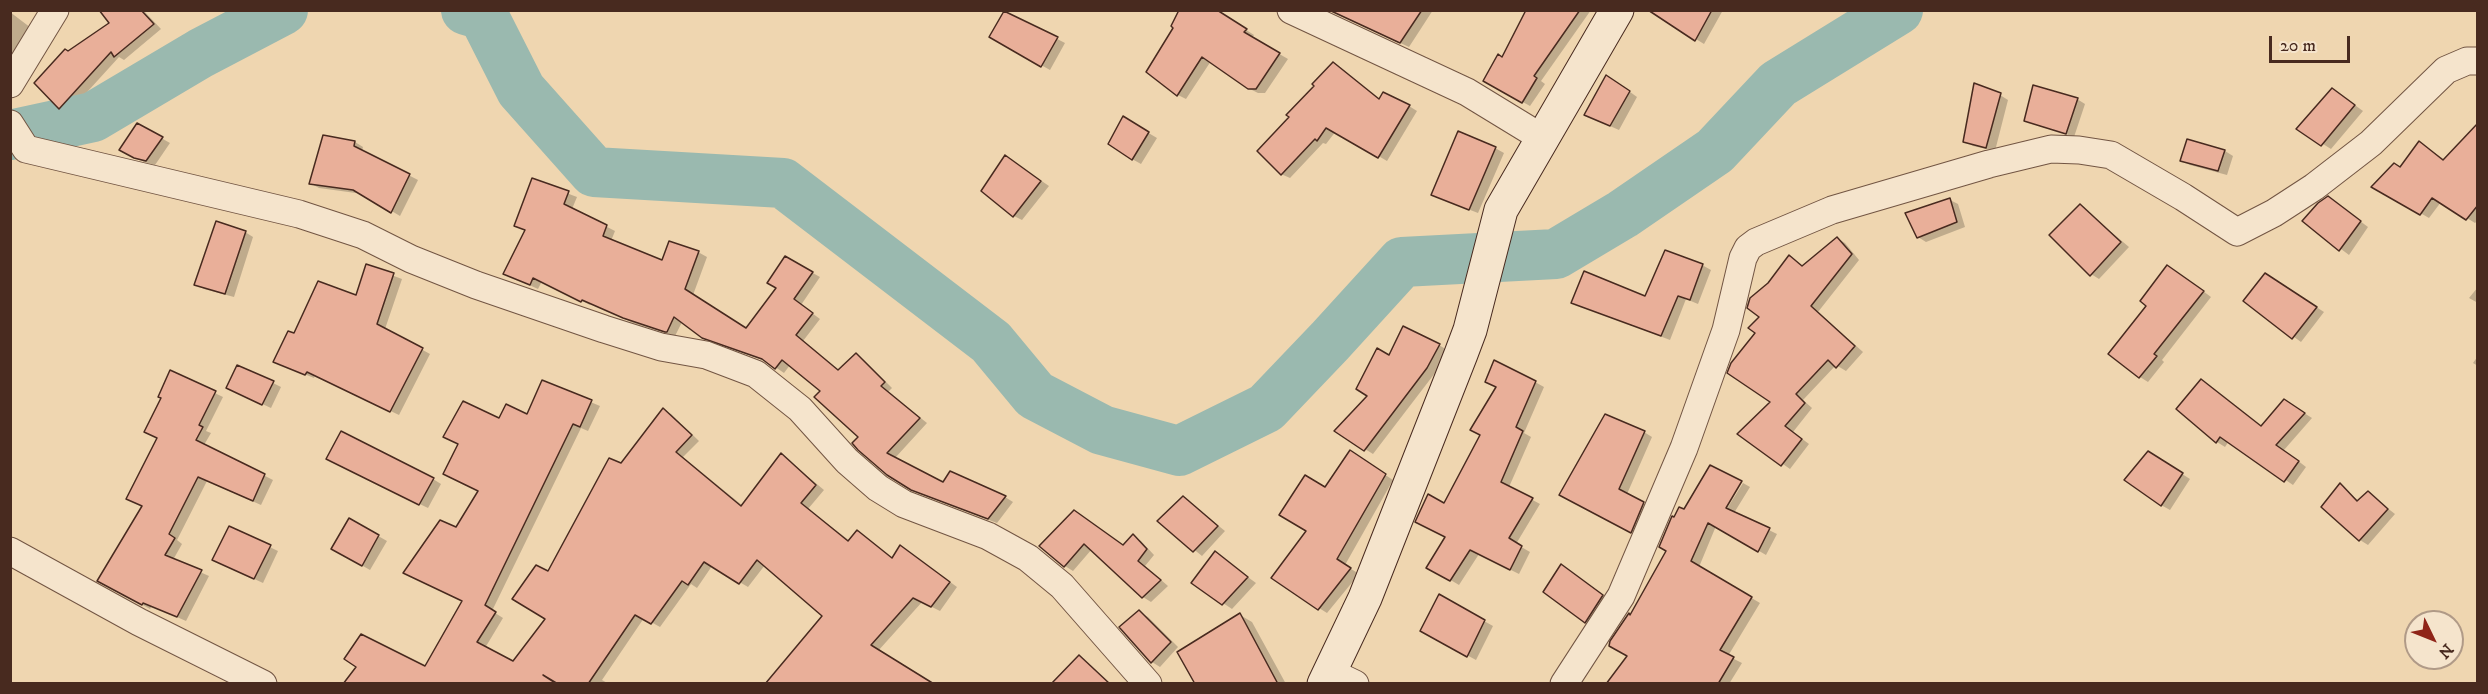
<!DOCTYPE html>
<style>
body{margin:0}
#map{position:relative;width:2488px;height:694px;overflow:hidden;background:#efd6b0;font-family:"IM FELL DW Pica",serif}
canvas{display:block}
.frame{position:absolute;inset:0;border:12px solid #482a1f;pointer-events:none}
.north{position:absolute;left:2404px;top:610px;width:60px;height:60px;box-sizing:border-box;background:#f5e4cc;border:2px solid #b09a87;border-radius:50%;rotate:133deg;font-size:16px;font-weight:700;line-height:24px;text-align:center;color:#482a1f}
.north::after{content:'';display:block;margin:auto;width:21px;height:27px;background:#8f2418;clip-path:polygon(50% 0,100% 100%,50% 72%,0 100%)}
.scale{position:absolute;left:2269px;top:36px;width:81px;height:27px;box-sizing:border-box;border:3px solid #482a1f;border-top:0;padding-left:8px;font-size:18px;line-height:21px;white-space:nowrap;color:#482a1f;-webkit-text-stroke:4px #f5e4cc;paint-order:stroke}
</style>
<div id="map">
<canvas width="2488" height="694"></canvas>
<div class="frame"></div>
<div class="north">N</div>
<div class="scale">20 m</div>
</div>
<script>
const ctx = document.querySelector('canvas').getContext('2d');
ctx.lineJoin = 'round';
function fillPath(path, color) { ctx.fillStyle = color; ctx.fill(path, 'evenodd'); }
const toPath = rows => new Path2D(rows.map(r => 'M' + r).join(''));
function stroke(path, color, width, dash) { ctx.strokeStyle = color; ctx.lineWidth = width; ctx.lineCap = dash ? 'butt' : 'round'; ctx.setLineDash(dash || []); ctx.stroke(path); }
const shadow = toPath([
 [101,10,143,10,161,29,124,60,119,57,68,113,60,108,69,53,112,23],
 [1215,10,1254,35,1252,38,1288,59,1265,93,1258,93,1248,88,1211,61,1186,99,1178,95,1175,27],
 [1329,10,1433,10,1409,47],
 [1529,10,1591,10,1541,81,1545,84,1530,106,1485,81,1502,59],
 [1667,10,1723,10,1704,44,1662,18],
 [10,12,35,31,10,72],
 [1005,12,1065,43,1050,70,991,37],
 [1342,69,1380,100,1409,106,1417,111,1387,161,1336,131,1326,144,1323,143,1290,178,1281,174],
 [1615,81,1637,97,1619,130,1594,119],
 [2000,95,2008,100,1995,151,1973,146,1964,141],
 [2341,95,2363,111,2331,149,2299,129],
 [2077,99,2085,104,2074,137,2026,120],
 [1123,118,1157,138,1141,164,1132,159],
 [2478,124,2478,220,2475,223,2441,202,2429,218,2373,186,2401,169,2420,143,2445,160],
 [138,125,170,143,155,165,144,162,121,149],
 [2188,141,2225,151,2233,156,2227,175,2190,165,2182,161],
 [355,142,363,147,362,151,418,180,400,216,363,194,319,188,310,183],
 [1495,148,1504,153,1478,213,1442,199],
 [1014,162,1049,186,1022,220,1014,216],
 [532,180,577,197,572,209,615,231,611,241,662,262,698,252,707,257,693,295,746,330,778,288,786,258,820,277,801,305,820,319,803,341,839,371,856,355,864,360,892,388,888,392,927,423,895,458,943,484,1005,497,1013,502,997,523,921,494,888,474,822,390,790,365,784,373,768,362,712,342,682,322,675,336,633,323,591,303,590,305,542,281,538,289,505,274,526,231,516,225],
 [1950,200,1958,204,1965,227,1926,242,1918,237],
 [2336,203,2368,227,2349,255,2304,221],
 [2080,206,2129,247,2099,279,2091,274],
 [245,232,253,237,234,297,204,289,196,284],
 [1837,238,1845,243,1859,260,1818,312,1863,352,1846,371,1836,365,1803,400,1812,408,1793,432,1809,444,1790,469,1739,433,1772,401,1757,333,1769,284,1790,257,1804,267],
 [1702,265,1711,270,1698,304,1686,299,1670,340,1572,302,1646,298],
 [367,266,402,279,385,329,430,354,399,415,315,375,314,378,275,362,357,296],
 [2176,271,2211,297,2162,360,2164,362,2148,382,2140,377],
 [2273,279,2324,312,2301,342,2245,301],
 [2478,287,2478,303,2469,298],
 [1439,345,1447,350,1435,373,1373,454,1365,449,1369,396,1390,357],
 [2478,356,2478,366,2473,363],
 [171,372,223,397,206,431,211,433,204,445,273,480,261,505,207,481,177,540,182,544,173,560,209,576,186,621,152,606,150,609,99,581,144,507,136,503,159,438,163,398],
 [543,382,600,406,588,431,581,428,492,611,503,618,485,648,513,662,547,618,549,573,621,465,663,410,671,414,699,441,683,457,743,506,782,455,824,490,808,509,850,541,866,537,893,559,909,552,957,587,940,611,922,602,878,651,825,616,765,565,748,587,712,566,697,588,691,584,660,627,644,618,602,680,609,684,561,684,552,678,548,684,426,668,464,601,457,529,480,491,500,420,528,416],
 [1535,382,1544,387,1524,433,1531,437,1509,487,1540,504,1516,544,1530,552,1519,574,1479,554,1459,585,1429,567,1447,537,1445,505],
 [273,383,281,387,271,408,236,392],
 [2293,406,2312,418,2284,450,2306,467,2293,485,2229,441,2225,447,2217,442,2178,409,2262,427],
 [1644,432,1652,437,1627,494,1652,508,1640,536,1569,499],
 [2149,453,2190,479,2170,510,2161,505],
 [1358,457,1393,480,1345,565,1359,574,1327,613,1319,608,1325,489],
 [336,464,433,479,441,484,428,508],
 [1743,483,1750,487,1734,513,1777,534,1766,555,1716,526,1699,567,1760,603,1728,656,1742,663,1729,684,1608,684,1629,655,1631,617,1668,551,1721,513,1723,515],
 [2340,485,2359,501,2368,493,2395,514,2368,545,2360,540],
 [1183,497,1225,531,1202,556,1159,521],
 [1074,512,1124,546,1133,536,1141,541,1154,555,1145,566,1168,586,1151,602,1143,597,1092,549,1073,571,1065,566,1041,546],
 [350,520,387,541,370,570,333,549],
 [230,528,278,551,263,583,222,564],
 [1215,553,1256,583,1232,609,1193,583],
 [1570,571,1611,600,1594,626,1586,621],
 [1439,596,1493,626,1476,660,1422,631],
 [1139,612,1148,617,1178,647,1160,667,1152,662],
 [1240,615,1252,622,1286,684,1196,684]
]);
const river = toPath([
 [466,10,483,15,521,90,594,172,783,183,991,342,1035,395,1102,430,1179,451,1266,408,1330,341,1402,262,1556,254,1623,214,1715,151,1778,84,1898,10],
 [10,135,93,117,201,53,283,10]
]);
const building = toPath([
 [99,10,141,10,154,24,114,57,111,52,59,109,34,83,65,49,68,51,109,23,99,10],
 [1179,10,1217,10,1247,29,1244,32,1280,53,1256,89,1248,89,1202,57,1177,96,1146,72,1173,28,1171,26,1179,10],
 [1329,10,1422,10,1400,43,1329,10],
 [1526,10,1580,10,1534,76,1537,78,1522,103,1483,81,1498,54,1502,57,1526,10],
 [1648,10,1712,10,1695,41,1648,10],
 [1004,11,1058,37,1041,67,989,37,1004,11],
 [1333,62,1379,99,1383,92,1410,105,1378,158,1326,128,1317,141,1315,139,1281,175,1257,151,1289,117,1286,115,1314,86,1312,84,1333,62],
 [1606,75,1630,91,1610,126,1584,115,1606,75],
 [1974,83,2001,93,1986,148,1963,142,1974,83],
 [2033,85,2078,98,2066,134,2024,121,2033,85],
 [2332,88,2355,105,2321,146,2296,129,2332,88],
 [1123,116,1149,132,1132,160,1108,144,1123,116],
 [137,123,163,137,146,161,134,158,119,150,137,123],
 [2478,123,2478,205,2466,220,2432,198,2420,215,2371,187,2394,163,2400,167,2419,141,2443,160,2478,123],
 [1458,131,1496,147,1469,210,1431,195,1458,131],
 [323,135,355,141,354,146,410,174,391,213,353,190,309,184,323,135],
 [2187,139,2225,150,2218,171,2180,161,2187,139],
 [1005,155,1041,181,1013,217,981,191,1005,155],
 [532,178,569,191,564,204,607,225,603,236,662,260,669,241,699,251,685,289,746,328,776,288,767,283,785,256,813,272,794,299,813,313,796,335,838,370,856,353,885,382,881,386,920,418,887,453,943,482,950,471,1006,496,988,519,911,490,887,475,858,450,852,443,858,437,814,397,820,391,782,360,775,369,762,359,702,338,674,317,667,332,665,332,623,318,582,300,581,302,533,278,530,285,503,274,525,230,514,226,532,178],
 [2328,196,2361,221,2339,251,2302,221,2318,203,2328,196],
 [1950,198,1957,222,1917,238,1905,213,1950,198],
 [2080,204,2121,242,2090,276,2049,235,2080,204],
 [216,221,246,231,225,294,194,285,216,221],
 [1837,237,1852,254,1811,306,1855,346,1836,368,1828,360,1796,394,1805,403,1785,426,1802,439,1781,466,1737,434,1770,402,1727,373,1731,363,1755,333,1748,328,1759,317,1747,308,1750,298,1768,283,1789,255,1802,266,1837,237],
 [1665,250,1703,264,1690,300,1678,296,1661,336,1571,303,1584,271,1645,296,1665,250],
 [366,264,394,273,377,324,423,348,390,412,307,372,305,375,273,362,288,331,294,333,318,281,356,295,366,264],
 [2167,265,2204,291,2154,354,2157,356,2139,378,2108,354,2146,306,2140,301,2167,265],
 [2265,273,2317,307,2292,339,2243,301,2265,273],
 [1403,326,1440,344,1427,368,1364,451,1334,431,1367,396,1356,389,1377,348,1389,355,1403,326],
 [1494,360,1536,381,1516,427,1523,431,1501,482,1533,498,1509,538,1522,546,1510,570,1470,550,1450,581,1426,568,1445,537,1415,522,1428,494,1444,503,1480,435,1470,430,1496,387,1485,382,1494,360],
 [237,365,274,381,262,405,226,388,237,365],
 [170,370,216,391,199,425,203,427,196,440,265,474,253,501,198,477,169,534,175,538,165,555,202,570,177,617,143,603,142,605,97,581,142,506,126,499,157,438,144,432,161,398,158,397,170,370],
 [2201,379,2261,426,2284,399,2305,413,2276,445,2299,461,2284,482,2220,437,2216,443,2176,409,2201,379],
 [542,380,592,400,580,427,573,424,485,605,496,612,477,642,513,661,545,619,512,599,536,565,548,571,609,458,621,463,663,408,692,435,676,452,741,506,781,453,816,485,801,503,848,541,857,530,892,558,900,545,950,582,931,607,913,598,871,645,934,684,765,684,822,616,757,560,739,584,704,562,688,585,682,581,651,624,635,615,588,684,558,684,543,675,557,684,343,684,356,667,344,659,361,634,425,666,462,601,403,573,440,520,456,527,478,491,443,474,458,444,443,437,463,401,499,418,506,404,527,414,542,380],
 [1605,414,1645,431,1619,489,1644,502,1631,533,1559,495,1605,414],
 [341,431,434,478,419,505,326,459,341,431],
 [1350,450,1386,474,1337,559,1351,568,1318,610,1271,578,1306,531,1279,515,1305,475,1325,487,1350,450],
 [2148,451,2183,473,2161,506,2124,480,2148,451],
 [1710,465,1742,481,1726,508,1770,528,1758,552,1708,523,1691,561,1752,597,1720,650,1734,657,1718,684,1606,684,1627,656,1609,646,1610,641,1629,613,1630,615,1666,551,1659,547,1672,516,1674,517,1679,507,1684,509,1710,465],
 [2340,483,2357,501,2368,491,2388,509,2359,541,2321,507,2340,483],
 [1183,496,1218,526,1193,552,1157,521,1183,496],
 [1074,510,1123,545,1133,534,1147,549,1138,561,1161,580,1142,598,1084,544,1064,567,1039,546,1074,510],
 [349,518,379,535,362,566,331,549,349,518],
 [229,526,271,545,254,579,212,560,229,526],
 [1215,551,1248,577,1222,605,1191,583,1215,551],
 [1561,564,1603,595,1585,623,1543,592,1561,564],
 [1439,594,1485,620,1467,657,1420,631,1439,594],
 [1139,610,1171,642,1151,663,1119,627,1139,610],
 [1240,613,1278,684,1195,684,1177,652,1240,613],
 [1079,655,1110,684,1051,684,1079,655]
]);
const street = toPath([
 [1291,10,1467,92,1544,139],
 [10,84,55,10],
 [10,124,26,149,299,214,363,235,411,259,476,285,604,329,661,347,706,355,756,374,800,409,847,461,878,488,904,504,988,536,1028,558,1062,586,1148,684],
 [10,551,139,622,263,684],
 [1330,672,1355,684],
 [1564,684,1621,596,1684,448,1726,330,1743,258,1748,248,1756,242,1832,210,1989,164,2051,149,2079,150,2111,155,2183,197,2237,232,2274,213,2314,187,2371,143,2446,70,2467,61,2478,61]
]);
const secondary = toPath([
 [1324,684,1365,598,1461,354,1470,330,1501,210,1617,10]
]);
fillPath(shadow, '#0003');
stroke(river, '#9ab9af', 50);
fillPath(building, '#e9af99');
stroke(building, '#482a1f', 1.5);
stroke(street, '#725543', 29);
stroke(secondary, '#482a1f', 35);
stroke(street, '#f5e4cc', 27);
stroke(secondary, '#f5e4cc', 33);
</script>
